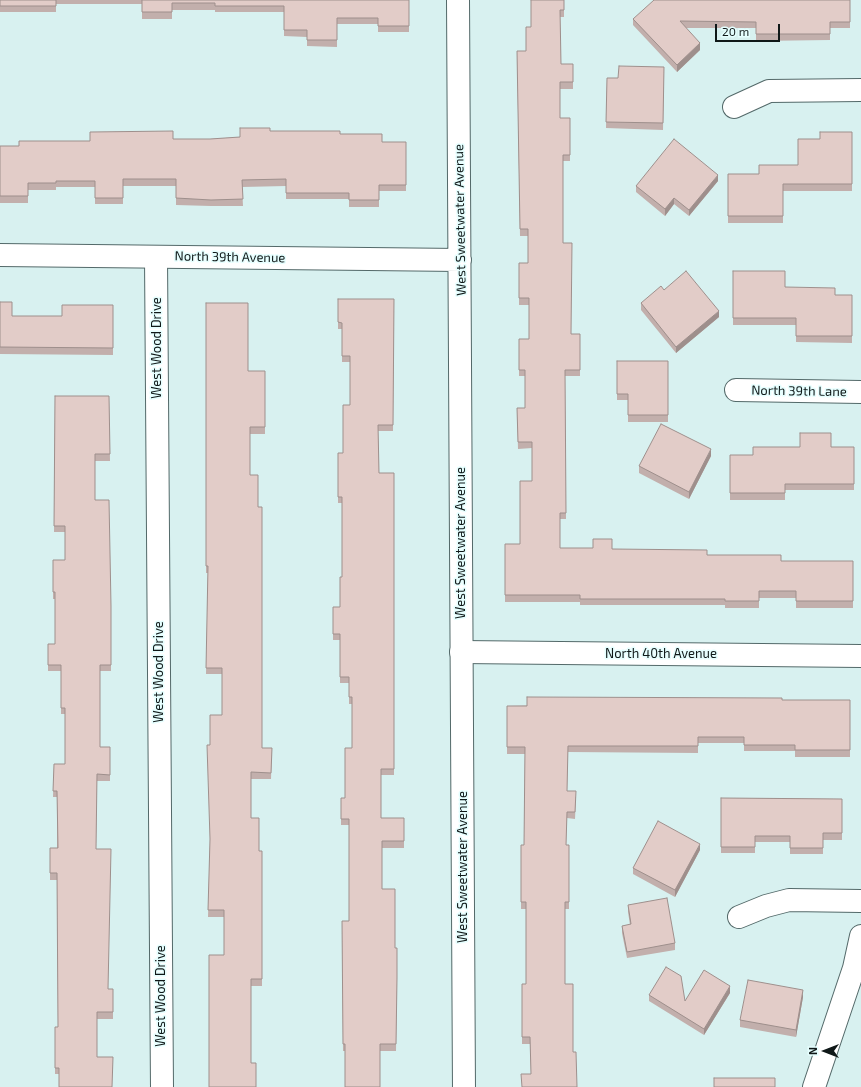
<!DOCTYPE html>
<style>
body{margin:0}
#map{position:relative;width:861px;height:1087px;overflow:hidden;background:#d8f1f0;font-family:"Exo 2",sans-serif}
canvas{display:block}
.north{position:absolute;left:805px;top:1031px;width:40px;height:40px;-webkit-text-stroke:3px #e5fefe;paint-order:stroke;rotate:270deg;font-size:11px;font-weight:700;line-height:16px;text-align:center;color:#0f1818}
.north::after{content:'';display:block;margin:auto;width:14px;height:18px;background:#0f1818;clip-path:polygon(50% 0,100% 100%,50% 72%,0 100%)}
.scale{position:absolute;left:715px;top:24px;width:65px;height:18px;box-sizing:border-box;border:2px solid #0f1818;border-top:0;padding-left:5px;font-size:12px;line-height:14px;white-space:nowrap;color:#0f1818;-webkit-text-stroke:3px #e5fefe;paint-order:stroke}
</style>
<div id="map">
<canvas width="861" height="1087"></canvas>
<div class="north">N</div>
<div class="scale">20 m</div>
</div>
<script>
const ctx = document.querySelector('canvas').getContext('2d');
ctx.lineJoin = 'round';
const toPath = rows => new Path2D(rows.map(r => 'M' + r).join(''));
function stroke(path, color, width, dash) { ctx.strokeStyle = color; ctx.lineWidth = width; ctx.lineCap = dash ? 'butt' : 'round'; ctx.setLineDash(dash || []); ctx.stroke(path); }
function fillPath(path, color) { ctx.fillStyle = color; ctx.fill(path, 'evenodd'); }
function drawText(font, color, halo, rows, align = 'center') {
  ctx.font = font + ' "Exo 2",sans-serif'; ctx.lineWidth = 3; ctx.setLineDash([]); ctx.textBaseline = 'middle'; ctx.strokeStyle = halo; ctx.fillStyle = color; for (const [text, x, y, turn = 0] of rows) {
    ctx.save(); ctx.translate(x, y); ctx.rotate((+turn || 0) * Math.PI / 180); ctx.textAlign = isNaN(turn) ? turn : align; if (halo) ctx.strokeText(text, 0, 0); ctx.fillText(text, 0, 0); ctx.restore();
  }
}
const street = toPath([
 [734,107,769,91,861,90],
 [156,257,162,1087],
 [736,390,861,392],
 [461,652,861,656],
 [739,917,766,906,789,900,861,901],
 [814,1087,854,968,861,936]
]);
const secondary = toPath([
 [458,0,464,1087],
 [0,255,460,260]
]);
const wall = toPath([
 [0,0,409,0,409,32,378,32,378,24,337,24,337,47,307,46,307,37,284,36,284,12,215,12,215,10,172,10,172,19,142,19,142,4,56,4,56,12,0,12],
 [564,0,564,17,560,17,561,64,573,64,573,89,560,89,560,118,570,118,570,161,563,161,563,243,571,334,580,334,580,376,565,376,566,519,560,519,560,548,612,549,707,555,781,561,853,561,853,608,796,608,796,598,759,598,759,608,725,608,725,605,580,605,580,602,505,602,505,544,520,544,532,481,532,448,518,449,517,408,525,408,525,376,519,376,519,339,529,339,529,305,519,305,519,263,528,263,528,236,520,236,517,51,526,51,531,27],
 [850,0,850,28,830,28,830,40,756,41,756,28,686,28,700,50,677,72,633,25,633,19],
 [664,67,663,130,606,128,607,78,618,78],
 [270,131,340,134,382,142,406,142,406,191,379,191,379,207,349,207,349,199,286,199,286,186,242,187,243,206,211,206,176,205,176,186,123,186,123,204,95,204,95,187,56,187,56,190,28,190,28,203,0,203,0,146,19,146,90,141,173,139,210,139,240,137],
 [852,132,852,191,783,191,783,223,728,223,728,174,759,174,798,165,820,139],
 [718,181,689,216,674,204,665,216,636,192,636,186],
 [733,271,785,287,835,295,852,295,852,343,796,342,796,325,733,325],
 [664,290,719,317,676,353,641,310,641,303],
 [338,299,394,299,393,431,378,431,379,473,394,496,394,775,381,775,381,818,404,818,404,848,382,848,382,889,395,948,397,985,396,1051,343,1051,342,921,349,921,349,825,341,825,341,798,345,798,352,748,352,704,349,704,349,683,340,683,340,640,333,640,333,614,340,607,342,577,342,503,338,503,338,453,343,453,350,405,350,362,342,362,342,329,338,329],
 [0,302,12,316,62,316,113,305,113,355,0,354],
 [206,303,248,371,265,371,265,434,250,434,250,475,258,507,262,748,272,748,271,779,251,779,251,818,259,851,262,916,262,986,251,986,251,1063,256,1087,224,955,224,917,208,917,210,843,210,745,222,715,222,674,206,674,208,573,206,573],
 [617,361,668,361,668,422,628,422,628,400,617,400],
 [55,396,109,396,110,461,95,461,95,500,111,606,111,671,100,671,100,747,110,747,110,781,97,781,96,849,108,989,113,989,113,1019,97,1019,59,1074,55,1074,55,1027,58,1027,57,880,50,880,50,848,57,848,57,797,53,797,54,764,65,764,65,714,61,714,61,671,48,671,48,644,55,644,55,599,53,599,53,560,65,560,65,532,54,532],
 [831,447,854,447,854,490,785,490,785,500,730,500,730,455,753,455],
 [711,456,689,499,639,473,639,466],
 [782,700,850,700,850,757,795,757,795,751,744,751,744,743,698,743,698,753,568,752,567,791,576,797,575,819,567,818,566,845,569,845,569,909,565,909,531,1074,530,1044,522,1044,522,984,526,984,526,909,521,909,521,845,524,845,525,754,507,754,507,706],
 [721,798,842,799,842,840,823,840,823,854,790,854,790,842,755,842,755,853,721,853],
 [700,850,675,897,633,874,633,868],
 [628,905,675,943,675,950,627,958,622,933,622,926,630,925,628,912],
 [730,993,704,1035,649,1001,649,995,685,1001],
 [803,997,796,1037,740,1027,740,1020]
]);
const shadedWall = toPath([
 [700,43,700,50,677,72,677,65],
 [718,175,718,181,689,216,689,210],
 [674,198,674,204,665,216,665,209],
 [719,311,719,317,676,353,676,347],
 [711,449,711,456,689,499,689,492],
 [700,844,700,850,675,897,675,890],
 [730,986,730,993,704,1035,704,1029],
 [803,990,803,997,796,1037,796,1030]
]);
const building = toPath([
 [0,0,56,0,56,6,0,6,0,0],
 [142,0,409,0,409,26,378,26,378,18,337,18,337,40,307,40,307,30,284,30,284,6,215,6,215,3,172,3,172,12,142,12,142,0],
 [531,0,564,0,564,10,560,10,561,64,573,64,573,82,560,82,560,118,570,118,570,155,563,155,563,243,572,243,571,334,580,334,580,370,565,370,566,513,560,513,560,548,593,548,593,539,612,539,612,549,707,550,707,555,781,555,781,561,853,561,853,601,796,601,796,591,759,591,759,601,725,601,725,599,580,599,580,595,505,595,505,544,520,544,520,481,532,481,532,442,518,442,517,408,525,408,525,370,519,370,519,339,529,339,529,298,519,298,519,263,528,263,528,229,520,229,517,51,526,51,526,27,531,27,531,0],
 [654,0,850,0,850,22,830,22,830,34,756,34,756,22,680,21,700,43,677,65,633,19,654,0],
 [619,66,664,67,663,123,606,122,607,78,618,78,619,66],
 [240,128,270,128,270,131,340,131,340,134,382,134,382,142,406,142,406,185,379,185,379,200,349,200,349,193,286,193,286,179,242,180,243,199,211,200,176,198,176,179,123,179,123,198,95,198,95,181,56,181,56,183,28,183,28,196,0,196,0,146,19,146,19,141,90,141,90,132,173,131,173,139,210,139,240,137,240,128],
 [820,132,852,132,852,184,783,184,783,216,728,216,728,174,759,174,759,165,798,165,798,139,820,139,820,132],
 [674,139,718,175,689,210,674,198,665,209,636,186,674,139],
 [686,271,719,311,676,347,641,303,661,286,664,290,686,271],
 [733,271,785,271,785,287,835,288,835,295,852,295,852,336,796,336,796,318,733,318,733,271],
 [338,299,394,299,393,425,378,425,379,473,394,473,394,769,381,769,381,818,404,818,404,841,382,841,382,889,395,889,395,948,397,948,397,978,396,1044,380,1044,380,1087,345,1087,345,1044,343,1044,342,921,349,921,349,819,341,819,341,798,345,798,345,748,352,748,352,697,349,697,349,677,340,677,340,634,333,634,333,607,340,607,340,577,342,577,342,497,338,497,338,453,343,453,343,405,350,405,350,356,342,356,342,323,338,322,338,299],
 [0,302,12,302,12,316,62,316,62,305,113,305,113,348,0,347,0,302],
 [206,303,248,303,248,371,265,371,265,427,250,427,250,475,258,475,258,507,262,507,262,748,272,748,271,773,251,772,251,818,259,818,259,851,262,851,262,979,251,979,251,1063,256,1063,256,1087,209,1087,209,955,224,955,224,910,208,910,210,839,207,745,210,745,210,715,222,715,222,668,206,668,208,566,206,566,206,303],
 [617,361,668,361,668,415,628,415,628,394,617,394,617,361],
 [55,396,109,396,110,454,95,454,95,500,109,500,111,606,111,665,100,665,100,747,110,747,110,775,97,774,96,849,111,849,108,989,113,989,113,1012,97,1012,97,1057,113,1057,112,1087,59,1087,59,1068,55,1068,55,1027,58,1027,57,873,50,873,50,848,58,848,57,791,53,791,54,764,65,764,65,708,61,708,61,665,48,665,48,644,55,644,55,592,53,592,53,560,65,560,65,526,54,526,55,396],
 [661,424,711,449,689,492,639,466,661,424],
 [800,433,831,433,831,447,854,447,854,484,785,484,785,493,730,493,730,455,753,455,753,447,800,447,800,433],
 [527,697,782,698,782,700,850,700,850,750,795,750,795,745,744,745,744,737,698,737,698,746,568,746,567,791,576,791,575,812,567,812,566,845,569,845,569,902,565,902,565,984,573,984,573,1052,576,1052,577,1087,522,1087,521,1074,531,1074,530,1037,522,1037,522,984,526,984,526,902,521,902,521,845,524,845,525,747,507,747,507,706,527,706,527,697],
 [721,798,842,799,842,833,823,833,823,848,790,848,790,836,755,836,755,847,721,847,721,798],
 [658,821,700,844,675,890,633,868,658,821],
 [667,898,675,943,627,952,622,926,631,924,628,905,667,898],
 [666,967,681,976,685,1001,704,970,730,986,704,1029,649,995,666,967],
 [748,980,803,990,796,1030,740,1020,748,980],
 [714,1078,775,1078,775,1087,714,1087,714,1078]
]);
const streetNames = [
 ["West Sweetwater Avenue",460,220,-91],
 ["North 39th Avenue",230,257,1],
 ["West Wood Drive",157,348,-90],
 ["North 39th Lane",799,391,1],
 ["West Sweetwater Avenue",461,543,-90],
 ["North 40th Avenue",661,654],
 ["West Wood Drive",159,672,-90],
 ["West Sweetwater Avenue",463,867,-90],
 ["West Wood Drive",161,996,-90]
];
stroke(street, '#536969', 24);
stroke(secondary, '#536969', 24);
stroke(street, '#fff', 22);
stroke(secondary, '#fff', 22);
fillPath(wall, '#c2afac');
fillPath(shadedWall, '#9e8f8c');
fillPath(building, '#e2ccc8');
stroke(building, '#9e8f8c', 1);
drawText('13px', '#0f1818', '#e5fefe', streetNames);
</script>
